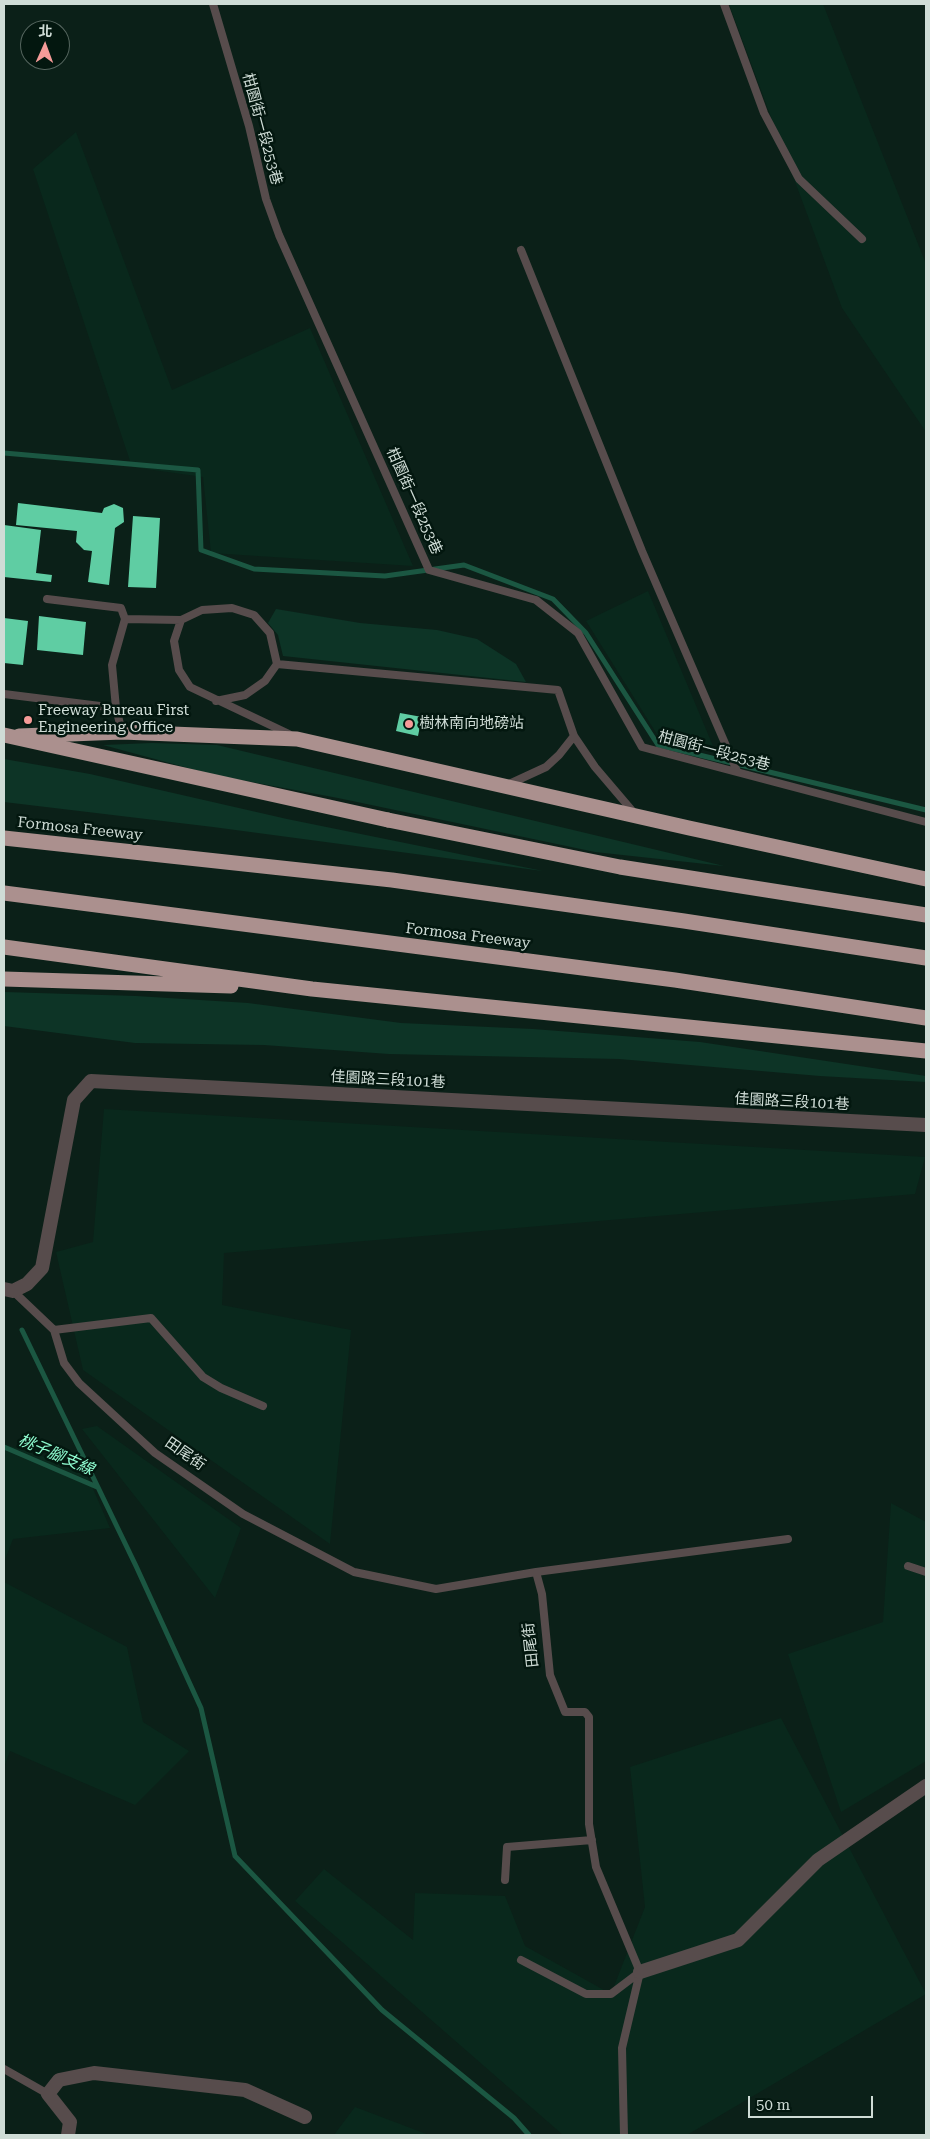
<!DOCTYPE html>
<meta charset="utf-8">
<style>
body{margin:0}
#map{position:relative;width:930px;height:2139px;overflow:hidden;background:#0b2018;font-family:"Roboto Serif","Noto Sans TC",serif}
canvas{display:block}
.frame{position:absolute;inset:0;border:5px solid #cfdcd6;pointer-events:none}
.north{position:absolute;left:20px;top:20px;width:50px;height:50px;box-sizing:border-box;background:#03170f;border:1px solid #55665f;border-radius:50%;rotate:2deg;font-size:14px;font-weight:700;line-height:20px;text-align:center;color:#cfdcd6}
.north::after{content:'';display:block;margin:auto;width:18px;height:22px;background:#f59b98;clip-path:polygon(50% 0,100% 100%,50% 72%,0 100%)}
.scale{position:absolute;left:748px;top:2096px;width:125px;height:22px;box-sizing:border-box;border:2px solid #cfdcd6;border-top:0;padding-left:6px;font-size:15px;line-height:18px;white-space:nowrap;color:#cfdcd6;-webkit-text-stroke:4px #03170f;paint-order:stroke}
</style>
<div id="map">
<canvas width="930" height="2139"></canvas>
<div class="frame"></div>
<div class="north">北</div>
<div class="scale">50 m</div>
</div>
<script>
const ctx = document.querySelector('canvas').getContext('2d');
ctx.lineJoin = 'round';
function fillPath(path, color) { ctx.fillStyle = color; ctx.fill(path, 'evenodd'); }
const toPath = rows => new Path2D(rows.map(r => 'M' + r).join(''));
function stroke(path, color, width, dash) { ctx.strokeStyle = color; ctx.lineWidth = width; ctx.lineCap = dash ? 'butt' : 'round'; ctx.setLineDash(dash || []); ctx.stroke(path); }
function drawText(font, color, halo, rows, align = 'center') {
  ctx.font = font + ' "Roboto Serif","Noto Sans TC",serif'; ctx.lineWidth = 5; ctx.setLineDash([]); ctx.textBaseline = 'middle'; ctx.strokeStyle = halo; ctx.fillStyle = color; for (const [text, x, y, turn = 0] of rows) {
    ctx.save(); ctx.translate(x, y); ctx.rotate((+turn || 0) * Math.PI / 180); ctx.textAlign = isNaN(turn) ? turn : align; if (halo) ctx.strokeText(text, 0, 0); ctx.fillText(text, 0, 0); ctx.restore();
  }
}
const built = toPath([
 [729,4,823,4,926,264,926,432,842,308],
 [76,132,172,390,310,328,413,566,211,553,203,477,132,467,33,169],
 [648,591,713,746,660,739,586,621],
 [104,1109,925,1157,915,1194,224,1253,222,1305,351,1330,330,1544,83,1370,56,1252,93,1242],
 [97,1426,241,1528,215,1598,82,1429],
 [4,1444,85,1470,110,1528,13,1539,4,1562],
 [891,1503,926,1522,926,1761,841,1812,788,1654,883,1622],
 [4,1582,127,1647,143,1722,189,1751,135,1805,10,1751,4,1767],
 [781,1718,926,1994,687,2135,563,2135,295,1901,324,1869,413,1940,415,1893,505,1896,525,1946,611,1994,645,1907,630,1767],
 [355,2107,429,2135,334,2135]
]);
const green = toPath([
 [276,609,360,623,437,630,477,639,516,664,526,682,283,656,278,635,268,623],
 [152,743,217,745,724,866,595,852,338,798,214,775,103,745],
 [4,759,90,774,287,819,543,871,213,827,4,802],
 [4,992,136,996,248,1003,401,1023,533,1029,700,1042,926,1076,926,1082,820,1076,619,1059,389,1054,264,1045,135,1043,4,1026]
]);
const stream = toPath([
 [4,453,198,470,201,550,254,569,385,576,464,565,553,599,586,633,658,745,926,810],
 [22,1330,136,1566,201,1708,235,1856,382,2010,514,2118,529,2135],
 [4,1447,97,1487]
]);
const building = toPath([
 [18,503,102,513,104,508,114,504,123,508,124,522,115,528,109,585,88,582,92,551,84,550,76,542,77,531,16,525],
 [133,516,160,518,156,588,128,587],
 [4,525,41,530,36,573,52,575,51,582,4,577],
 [39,616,86,622,83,655,37,650],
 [4,618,28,621,23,665,4,663],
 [400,713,422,717,418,736,396,731]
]);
const service = toPath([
 [213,4,249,126,266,199,279,235,429,570,536,600,578,633,642,747,926,822],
 [724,4,764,113,799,179,862,239],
 [521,250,642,551,737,771],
 [47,599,121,608,125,619,181,620],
 [4,694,116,708,122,732],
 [216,701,245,695,265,681,277,664],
 [116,708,112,665,125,619],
 [289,734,190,687,179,670,174,641,181,620,202,610,232,608,254,615,270,633,277,664,558,690,574,736,595,767,635,814],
 [507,785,546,767,559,755,574,736],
 [13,1291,54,1330,64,1363,79,1383,155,1453,243,1514,354,1572,436,1589,536,1572,542,1594,550,1675,565,1712,585,1712,589,1717,589,1824,596,1867,640,1972],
 [54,1330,151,1318,203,1377,221,1388,263,1406],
 [908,1566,926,1572],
 [536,1572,788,1539],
 [505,1880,507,1847,592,1840],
 [521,1960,586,1994,611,1994,640,1972,622,2048,624,2135],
 [4,2069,48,2094]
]);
const minor = toPath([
 [4,1289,13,1291,27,1284,42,1268,74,1100,91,1081,926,1125],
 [640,1972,738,1940,818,1860,926,1786],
 [68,2135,70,2122,48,2094,59,2080,94,2073,245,2090,305,2117]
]);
const motorway = toPath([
 [19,736,122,732,297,739,689,828,926,879],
 [388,820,620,867,926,915],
 [4,838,392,880,684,921,926,958],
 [4,893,675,980,926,1018],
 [4,947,312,989,926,1051],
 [4,979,231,986]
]);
const motorwayBridge = toPath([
 [4,735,388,820]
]);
const markers = [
 [28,720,5,"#f59b98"],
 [409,724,5,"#f59b98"]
];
const streetNames = [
 ["柑園街一段253巷",262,129,75],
 ["柑園街一段253巷",414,501,66],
 ["柑園街一段253巷",714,751,15],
 ["Formosa Freeway",80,829,6],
 ["Formosa Freeway",468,936,7],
 ["佳園路三段101巷",388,1080,3],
 ["佳園路三段101巷",792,1102,3],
 ["田尾街",185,1454,35],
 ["田尾街",531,1645,-96]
];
const poiNames = [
 ["Freeway Bureau First",38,711],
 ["Engineering Office",38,728],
 ["樹林南向地磅站",419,724]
];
const waterNames = [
 ["桃子腳支線",56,1455,23]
];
fillPath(built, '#09281c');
fillPath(green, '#0d3426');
stroke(stream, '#1b5742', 5);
fillPath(building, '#5fcda3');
stroke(service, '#574c4c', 8);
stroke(minor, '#574c4c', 14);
stroke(motorway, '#ab908e', 15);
stroke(motorwayBridge, '#ab908e', 15);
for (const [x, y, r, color] of markers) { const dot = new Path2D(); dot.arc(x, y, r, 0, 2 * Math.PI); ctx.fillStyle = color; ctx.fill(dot); stroke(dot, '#03170f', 2); }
drawText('15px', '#cfdcd6', '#03170f', streetNames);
drawText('15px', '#cfdcd6', '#03170f', poiNames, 'left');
drawText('italic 16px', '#8ffcd0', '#03170f', waterNames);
</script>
